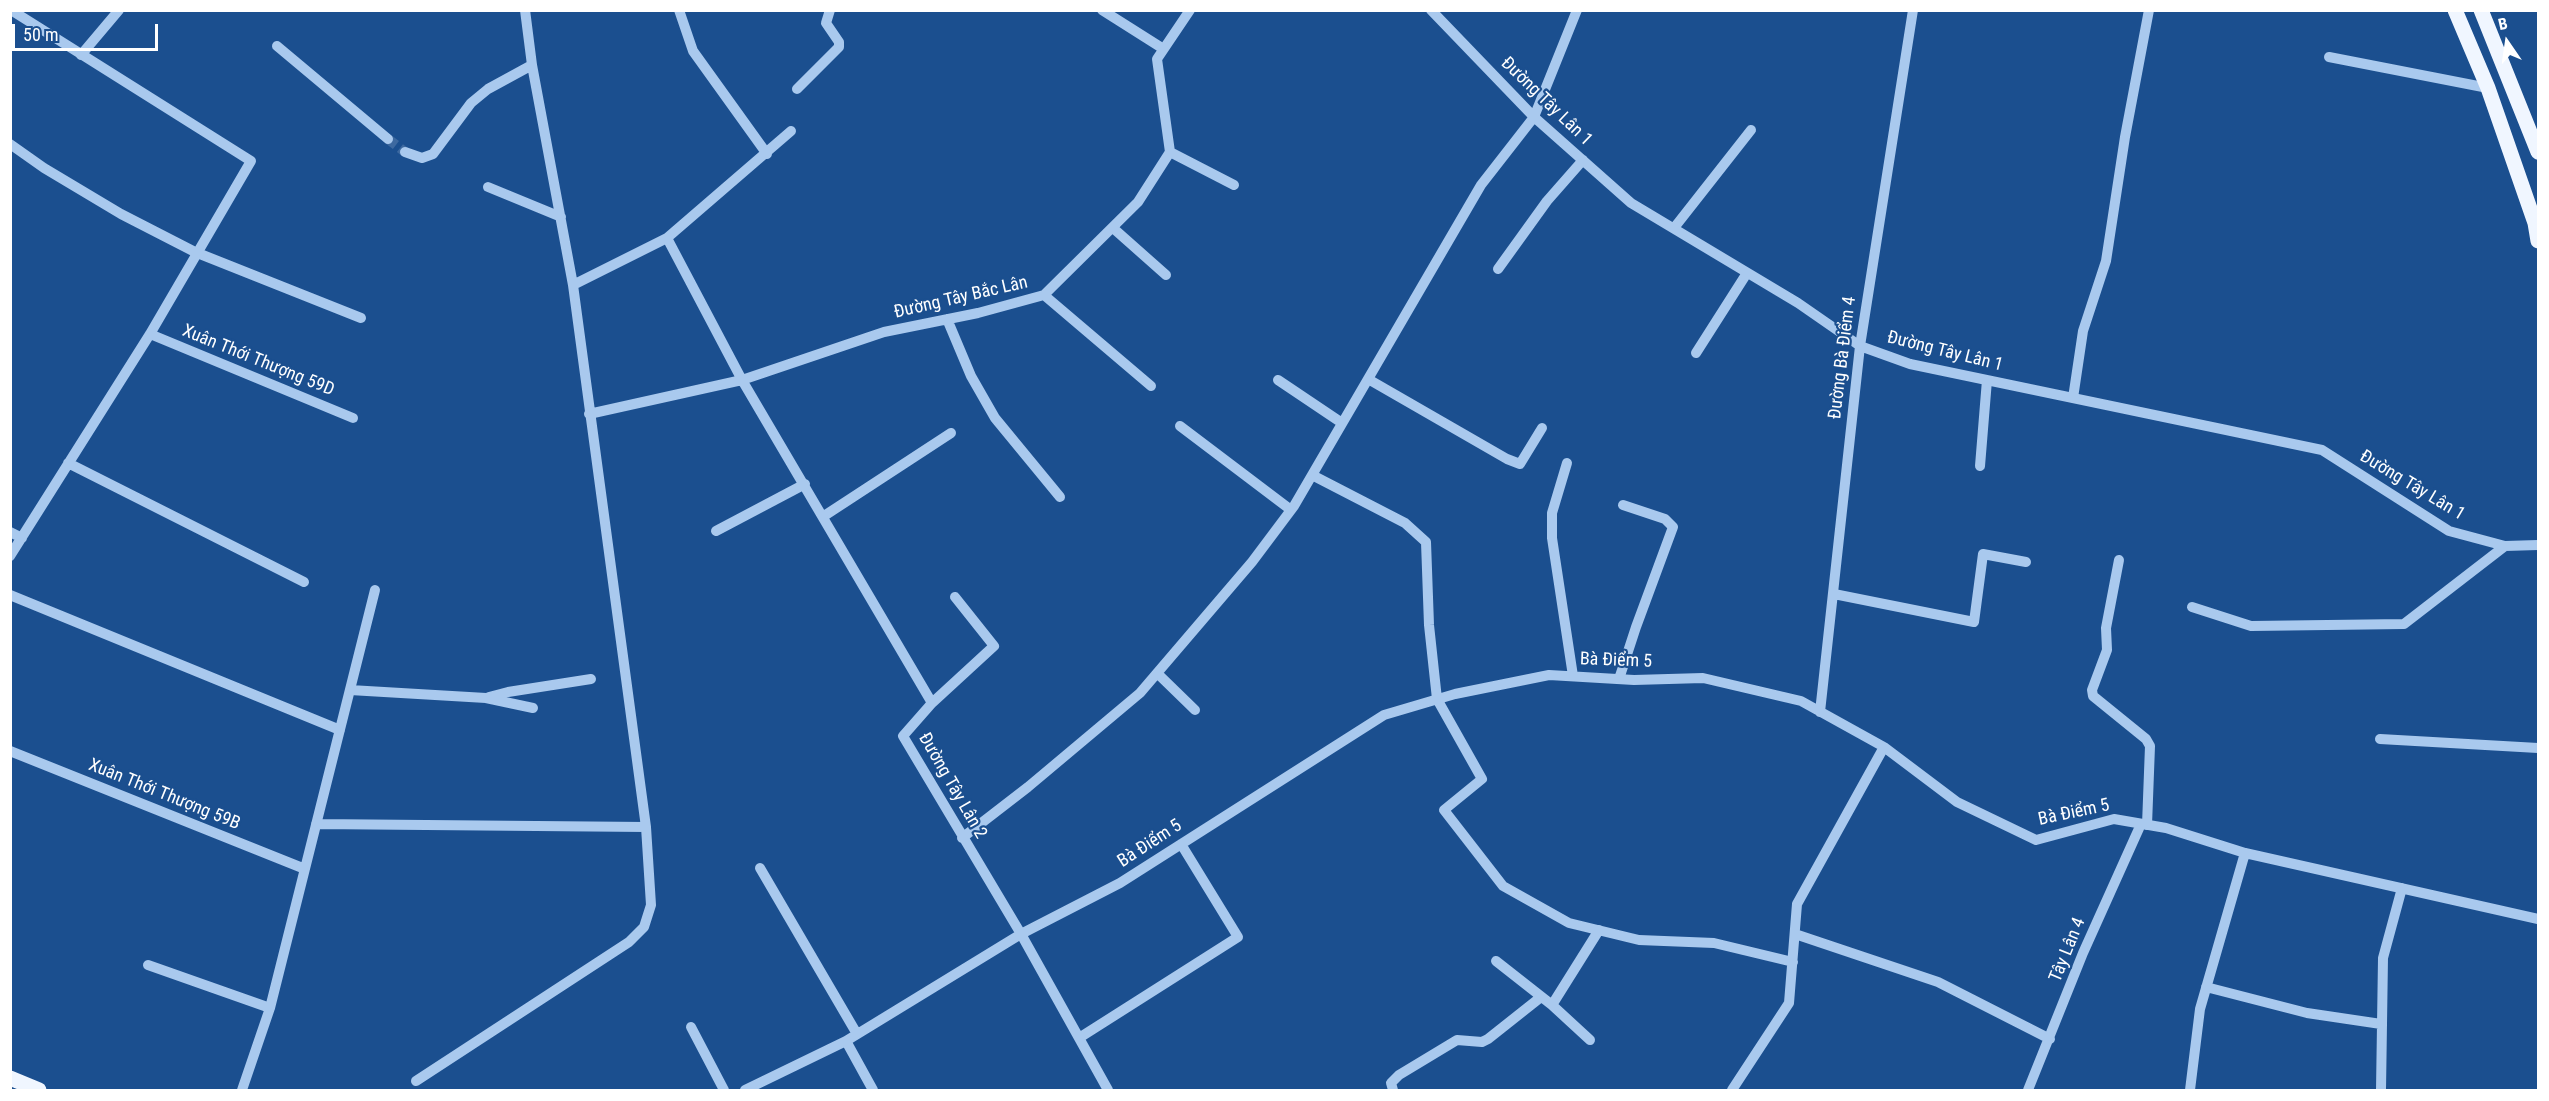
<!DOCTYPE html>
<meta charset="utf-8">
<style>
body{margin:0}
#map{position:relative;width:2549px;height:1101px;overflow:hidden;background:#1b4f8f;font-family:"Roboto Condensed",sans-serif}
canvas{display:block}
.frame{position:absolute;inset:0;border:12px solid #fff;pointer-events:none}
.north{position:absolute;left:2477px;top:12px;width:60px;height:60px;-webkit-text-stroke:4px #1b4f8f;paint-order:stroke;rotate:347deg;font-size:16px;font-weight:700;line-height:24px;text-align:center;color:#fff}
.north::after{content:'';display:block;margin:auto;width:21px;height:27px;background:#fff;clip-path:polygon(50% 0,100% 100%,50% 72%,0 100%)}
.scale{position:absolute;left:12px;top:24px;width:146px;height:27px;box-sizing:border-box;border:3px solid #fff;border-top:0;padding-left:8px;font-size:18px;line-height:21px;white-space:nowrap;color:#fff;-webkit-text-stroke:4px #1b4f8f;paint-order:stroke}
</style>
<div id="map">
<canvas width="2549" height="1101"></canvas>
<div class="frame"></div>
<div class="north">B</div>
<div class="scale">50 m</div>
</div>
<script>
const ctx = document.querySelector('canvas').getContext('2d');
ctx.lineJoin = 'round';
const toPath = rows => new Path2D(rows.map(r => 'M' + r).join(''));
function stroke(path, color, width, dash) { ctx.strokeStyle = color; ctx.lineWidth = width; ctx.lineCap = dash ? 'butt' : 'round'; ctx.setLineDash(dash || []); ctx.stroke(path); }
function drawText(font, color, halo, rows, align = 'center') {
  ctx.font = font + ' "Roboto Condensed",sans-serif'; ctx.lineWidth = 4.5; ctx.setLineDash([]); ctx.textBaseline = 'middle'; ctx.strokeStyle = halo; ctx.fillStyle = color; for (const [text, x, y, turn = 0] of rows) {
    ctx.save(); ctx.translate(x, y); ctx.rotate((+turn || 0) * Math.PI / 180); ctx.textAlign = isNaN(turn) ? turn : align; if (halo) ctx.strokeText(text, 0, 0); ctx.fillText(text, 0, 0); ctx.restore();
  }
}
const minorTunnel = toPath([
 [388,139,405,152]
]);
const minor = toPath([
 [679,10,693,51,767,154],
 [1102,10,1162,48],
 [1431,10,1534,117,1631,203,1798,303,1860,346,1910,364,2322,450,2449,531,2505,546,2538,545],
 [277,46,388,139],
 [81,55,119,10],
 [2329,57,2488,88],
 [797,89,839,47,839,42,826,23,830,10],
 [10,144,44,168,121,214,195,252,361,318],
 [405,152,422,158,433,154,471,103,488,89,532,65],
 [1170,152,1234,185],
 [488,187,561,217],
 [1113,228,1166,275],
 [1674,228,1751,130],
 [667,238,742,380,932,703,903,736,1021,934,1108,1090],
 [1498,269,1547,201,1583,160],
 [573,285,667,238,791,131],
 [1044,295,1151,386],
 [947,319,971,376,995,418,1060,497],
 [150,334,353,418],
 [1696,353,1747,273],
 [1368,379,1507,459,1520,464,1542,428],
 [1278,380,1342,423],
 [2073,398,2083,331,2106,261,2125,137,2149,10],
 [589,414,742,380,884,332,978,313,1044,295,1138,202,1170,152,1157,59,1190,10],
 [1180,426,1291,510],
 [68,463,304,582],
 [1567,463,1552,513,1552,538,1573,676],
 [1980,466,1987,380],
 [1312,475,1405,523,1426,542,1429,625,1437,699,1482,779,1444,810,1503,886,1569,923,1639,940,1714,943,1793,962],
 [824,516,951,433],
 [716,531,805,484],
 [10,532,22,538],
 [10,556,150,334,251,161,11,10],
 [2119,560,2106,628,2107,650,2092,690,2093,696,2146,739,2150,746,2147,825],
 [1834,594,1974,622,1983,554,2026,562],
 [10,595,340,730],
 [2192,607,2251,626,2404,624,2505,546],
 [1157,673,1195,710],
 [1619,679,1636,627,1673,527,1665,519,1623,505],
 [350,690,486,698,533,708],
 [489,697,508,692,591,679],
 [932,703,994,646,955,597],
 [1820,712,1860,346,1913,10],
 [2380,739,2538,748],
 [10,751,305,869],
 [316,824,646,827],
 [962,838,1028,787,1140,693,1252,562,1294,506,1481,185,1534,117,1577,10],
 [760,868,857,1034],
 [1795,934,1938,982,2050,1039],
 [1496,961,1552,1005,1590,1040],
 [148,965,270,1008],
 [2206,987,2307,1013,2381,1024],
 [1552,1005,1599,930],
 [691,1027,724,1090],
 [1079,1038,1238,937,1181,844],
 [846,1041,873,1090],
 [416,1081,629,942,644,927,651,905,646,827,573,285,532,65,525,10],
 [242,1090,270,1008,375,590],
 [745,1090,846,1041,1021,934,1120,883,1384,715,1455,694,1549,675,1634,680,1703,678,1801,701,1884,747,1957,802,2036,840,2114,819,2166,828,2245,853,2538,919],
 [1393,1090,1391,1083,1399,1075,1457,1040,1482,1042,1488,1039,1541,997],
 [1732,1090,1789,1003,1797,904,1884,747],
 [2028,1090,2083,953,2141,824],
 [2190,1090,2200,1009,2245,853],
 [2381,1090,2383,958,2402,888]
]);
const major = toPath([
 [2455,10,2488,88,2535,223,2538,241],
 [2481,10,2538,152],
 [10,1078,39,1090]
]);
const streetNames = [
 ["Đường Tây Lân 1",1546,102,44],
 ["Đường Tây Bắc Lân",961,298,-13],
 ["Đường Tây Lân 1",1945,352,14],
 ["Đường Bà Điểm 4",1843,358,-83],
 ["Xuân Thới Thượng 59D",258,361,22],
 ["Đường Tây Lân 1",2412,486,31],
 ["Bà Điểm 5",1616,661,2],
 ["Đường Tây Lân 2",952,786,60],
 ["Xuân Thới Thượng 59B",164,795,22],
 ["Bà Điểm 5",2074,813,-12],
 ["Bà Điểm 5",1150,844,-33],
 ["Tây Lân 4",2068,950,-68]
];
stroke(minorTunnel, '#3d69a0', 10, [10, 5]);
stroke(minor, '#a9c9ee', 10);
stroke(major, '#f0f6ff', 15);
drawText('18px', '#fff', '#1b4f8f', streetNames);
</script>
